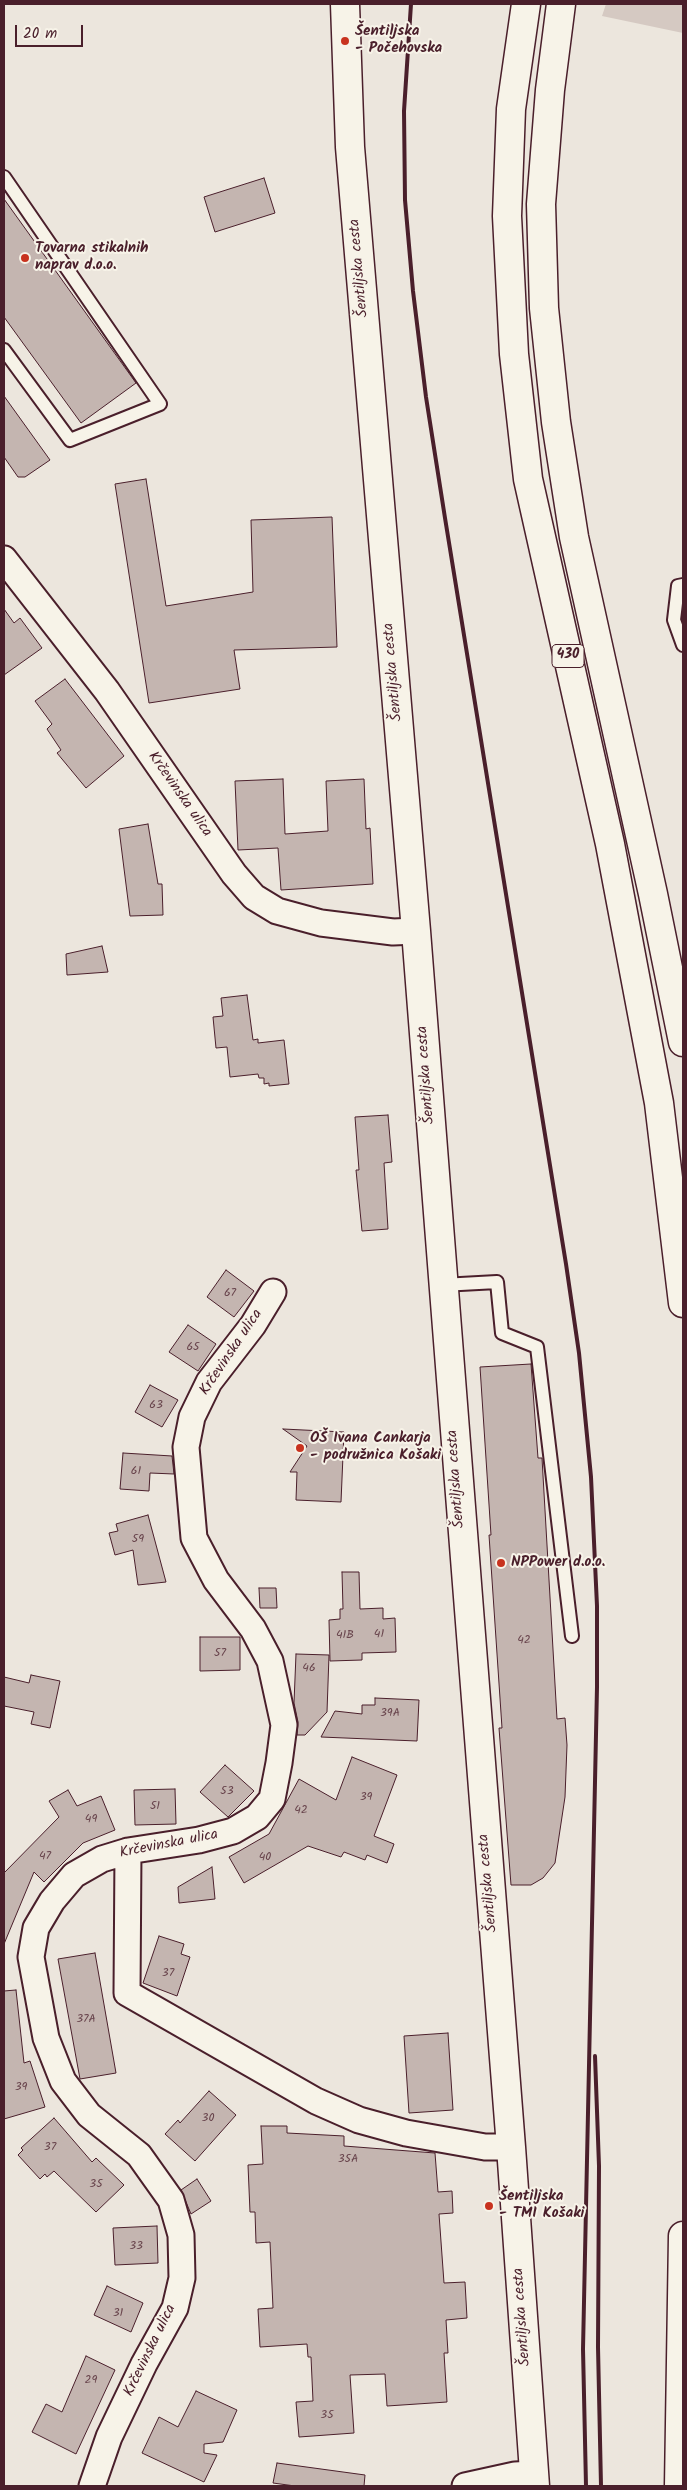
<!DOCTYPE html>
<meta charset="utf-8">
<style>
body{margin:0}
#map{position:relative;width:687px;height:2490px;overflow:hidden;background:#ece6dd;font-family:Kalam,sans-serif}
canvas{display:block}
.frame{position:absolute;inset:0;border:5px solid #4a1f2b;pointer-events:none}
.scale{position:absolute;left:15px;top:25px;width:68px;height:22px;box-sizing:border-box;border:2px solid #4a1f2b;border-top:0;padding-left:6px;font-size:15px;line-height:18px;white-space:nowrap;color:#4a1f2b;-webkit-text-stroke:4px #f7f3e8;paint-order:stroke}
</style>
<div id="map">
<canvas width="687" height="2490"></canvas>
<div class="frame"></div>
<div class="scale">20 m</div>
</div>
<script>
const ctx = document.querySelector('canvas').getContext('2d');
ctx.lineJoin = 'round';
function fillPath(path, color) { ctx.fillStyle = color; ctx.fill(path, 'evenodd'); }
const toPath = rows => new Path2D(rows.map(r => 'M' + r).join(''));
function stroke(path, color, width, dash) { ctx.strokeStyle = color; ctx.lineWidth = width; ctx.lineCap = dash ? 'butt' : 'round'; ctx.setLineDash(dash || []); ctx.stroke(path); }
function drawText(font, color, halo, rows, align = 'center') {
  ctx.font = font + ' Kalam,sans-serif'; ctx.lineWidth = 4; ctx.setLineDash([]); ctx.textBaseline = 'middle'; ctx.strokeStyle = halo; ctx.fillStyle = color; for (const [text, x, y, turn = 0] of rows) {
    ctx.save(); ctx.translate(x, y); ctx.rotate((+turn || 0) * Math.PI / 180); ctx.textAlign = isNaN(turn) ? turn : align; if (halo) ctx.strokeText(text, 0, 0); ctx.fillText(text, 0, 0); ctx.restore();
  }
}
const green = toPath([
 [606,4,683,4,683,33,602,16]
]);
const building = toPath([
 [264,178,275,213,215,232,204,197,264,178],
 [4,199,136,383,81,423,4,317,4,199],
 [4,396,50,460,25,477,18,477,4,457,4,396],
 [146,479,166,606,253,592,251,520,332,517,337,647,234,650,240,689,149,703,115,484,146,479],
 [4,609,14,623,20,618,42,648,4,675,4,609],
 [65,679,124,756,86,788,57,753,61,750,47,729,52,724,35,701,65,679],
 [283,779,285,834,328,831,326,781,364,779,366,829,370,828,373,884,281,890,278,848,238,850,235,781,283,779],
 [148,824,158,884,162,884,163,915,130,916,119,829,148,824],
 [102,946,108,972,67,975,66,954,102,946],
 [247,995,253,1040,258,1039,258,1043,284,1040,289,1084,269,1086,269,1083,264,1084,264,1078,259,1078,258,1074,230,1077,227,1047,216,1048,213,1017,223,1016,221,998,247,995],
 [388,1115,392,1162,384,1163,388,1229,362,1231,356,1170,359,1170,355,1117,388,1115],
 [226,1270,254,1291,234,1317,207,1297,226,1270],
 [188,1325,216,1344,198,1371,169,1352,188,1325],
 [531,1364,538,1458,542,1458,557,1719,565,1718,567,1745,565,1797,555,1863,543,1878,531,1885,511,1885,499,1728,502,1728,489,1535,491,1535,480,1367,531,1364],
 [150,1385,178,1400,162,1427,135,1412,150,1385],
 [283,1429,344,1432,341,1502,296,1500,297,1472,290,1472,307,1446,283,1429],
 [123,1453,172,1456,174,1474,150,1473,149,1491,120,1489,123,1453],
 [148,1515,166,1582,138,1585,133,1550,115,1555,109,1533,118,1531,116,1524,148,1515],
 [342,1572,359,1572,360,1609,383,1608,383,1619,395,1618,396,1652,362,1653,362,1660,330,1661,329,1620,340,1619,340,1609,343,1609,342,1572],
 [259,1588,276,1588,277,1608,260,1608,259,1588],
 [200,1637,240,1637,240,1670,200,1671,200,1637],
 [296,1654,329,1655,327,1712,305,1735,297,1735,298,1722,294,1703,296,1654],
 [31,1675,60,1681,50,1728,31,1724,34,1712,4,1706,4,1677,29,1683,31,1675],
 [375,1698,419,1700,417,1741,321,1737,335,1711,362,1714,362,1705,375,1705,375,1698],
 [352,1757,397,1775,374,1836,394,1844,387,1863,367,1855,365,1860,344,1852,341,1857,308,1846,244,1883,229,1857,269,1834,299,1779,336,1800,352,1757],
 [225,1765,254,1791,228,1817,200,1792,225,1765],
 [175,1789,176,1824,135,1825,134,1790,175,1789],
 [68,1790,77,1806,101,1796,115,1830,83,1843,44,1882,34,1872,4,1944,4,1873,59,1817,49,1801,68,1790],
 [212,1867,215,1899,179,1903,178,1887,212,1867],
 [159,1936,184,1944,181,1954,190,1957,177,1996,143,1983,159,1936],
 [95,1953,116,2073,80,2079,58,1959,95,1953],
 [16,1990,24,2063,30,2061,45,2107,4,2119,4,1991,16,1990],
 [448,2033,453,2110,409,2113,404,2036,448,2033],
 [209,2091,236,2115,195,2161,165,2134,178,2120,180,2123,209,2091],
 [54,2118,92,2162,96,2158,124,2185,96,2212,54,2171,47,2177,45,2174,40,2179,18,2155,23,2150,21,2148,54,2118],
 [261,2126,287,2126,287,2133,344,2136,344,2146,435,2153,438,2192,452,2191,453,2213,439,2214,444,2283,465,2282,467,2318,446,2320,448,2353,444,2353,447,2402,387,2406,385,2374,350,2375,354,2433,299,2437,296,2402,313,2401,311,2357,308,2357,307,2344,260,2347,258,2309,273,2308,270,2242,256,2243,255,2212,250,2212,248,2165,263,2164,261,2126],
 [197,2179,211,2201,191,2214,181,2190,197,2179],
 [157,2226,158,2263,115,2265,113,2228,157,2226],
 [107,2286,143,2303,131,2332,94,2315,107,2286],
 [86,2356,115,2370,76,2454,32,2432,46,2404,62,2412,86,2356],
 [196,2391,237,2410,223,2442,204,2444,204,2453,217,2455,204,2482,142,2453,159,2417,178,2427,196,2391],
 [277,2463,365,2475,364,2486,295,2486,273,2483,277,2463]
]);
const service = toPath([
 [4,177,160,404,70,440,4,350],
 [683,585,678,586,674,620,683,645],
 [442,1285,497,1282,502,1333,537,1347,572,1636]
]);
const minor = toPath([
 [4,559,107,691,234,874,254,897,277,911,321,923,393,932,416,931],
 [128,1851,127,1993,316,2101,359,2120,406,2133,485,2147,511,2147],
 [92,2486,109,2437,144,2364,175,2308,182,2278,181,2235,171,2200,139,2155,89,2115,63,2081,46,2038,31,1957,36,1928,52,1901,74,1875,102,1859,128,1851,199,1840,233,1831,257,1817,272,1799,279,1763,284,1725,270,1661,253,1629,216,1580,194,1538,186,1447,192,1417,209,1382,253,1325,273,1292],
 [465,2486,515,2475,534,2474]
]);
const tertiary = toPath([
 [345,4,350,147,416,931,511,2147,535,2486]
]);
const trunk = toPath([
 [526,4,511,109,507,216,514,354,528,479,610,844,659,1103,683,1303],
 [561,4,550,90,541,204,544,308,556,422,574,537,653,894,683,1042],
 [679,2486,683,2236]
]);
const rail = toPath([
 [411,4,404,111,405,200,413,291,426,397,445,518,566,1264,579,1353,591,1477,597,1606,597,1687,583,2349,586,2486],
 [595,2056,599,2166,598,2347,601,2486]
]);
const markers = [
 [345,41,5,"#c8321e"],
 [25,258,5,"#c8321e"],
 [300,1448,5,"#c8321e"],
 [501,1563,5,"#c8321e"],
 [489,2206,5,"#c8321e"]
];
const numberNames = [
 ["67",230,1294],
 ["65",193,1348],
 ["63",156,1406],
 ["61",136,1472],
 ["59",138,1540],
 ["41",379,1635],
 ["41B",345,1636],
 ["42",524,1641],
 ["57",220,1654],
 ["46",309,1669],
 ["39A",390,1714],
 ["53",227,1792],
 ["39",366,1798],
 ["51",155,1807],
 ["42",301,1811],
 ["49",91,1820],
 ["47",45,1857],
 ["40",265,1858],
 ["37",168,1974],
 ["37A",86,2020],
 ["39",21,2088],
 ["30",208,2119],
 ["37",50,2148],
 ["35A",348,2160],
 ["35",96,2185],
 ["33",136,2247],
 ["31",118,2314],
 ["29",91,2381],
 ["35",327,2416]
];
const shields = [
 [568,656,32]
];
const shieldNames = [
 ["430",568,656]
];
const poiNames = [
 ["Šentiljska",355,32],
 ["- Počehovska",355,49],
 ["Tovarna stikalnih",35,249],
 ["naprav d.o.o.",35,266],
 ["OŠ Ivana Cankarja",310,1439],
 ["- podružnica Košaki",310,1456],
 ["NPPower d.o.o.",511,1563],
 ["Šentiljska",499,2197],
 ["- TMI Košaki",499,2214]
];
const streetNames = [
 ["Šentiljska cesta",360,268,-95],
 ["Šentiljska cesta",394,672,-95],
 ["Krčevinska ulica",179,795,55],
 ["Šentiljska cesta",427,1075,-94],
 ["Krčevinska ulica",232,1353,-56],
 ["Šentiljska cesta",457,1479,-94],
 ["Krčevinska ulica",169,1845,-11],
 ["Šentiljska cesta",489,1883,-95],
 ["Šentiljska cesta",523,2317,-94],
 ["Krčevinska ulica",151,2351,-64]
];
fillPath(green, '#d5c9c2');
fillPath(building, '#c4b5b0');
stroke(building, '#4a1f2b', 1);
stroke(service, '#4a1f2b', 16);
stroke(minor, '#4a1f2b', 29);
stroke(tertiary, '#4a1f2b', 31);
stroke(trunk, '#4a1f2b', 31);
stroke(service, '#f7f3e8', 12);
stroke(minor, '#f7f3e8', 25);
stroke(tertiary, '#f7f3e8', 28);
stroke(trunk, '#f7f3e8', 28);
stroke(rail, '#4a1f2b', 4);
for (const [x, y, r, color] of markers) { const dot = new Path2D(); dot.arc(x, y, r, 0, 2 * Math.PI); ctx.fillStyle = color; ctx.fill(dot); stroke(dot, '#f7f3e8', 2); }
drawText('12px', '#68444c', null, numberNames);
for (const [x, y, w] of shields) { const box = new Path2D(); box.roundRect(x - w / 2, y - 11.5, w, 23, 4); ctx.fillStyle = '#f7f3e8'; ctx.fill(box); stroke(box, '#4a1f2b', 1); }
drawText('bold 14px', '#4a1f2b', null, shieldNames);
drawText('bold 15px', '#4a1f2b', '#f7f3e8', poiNames, 'left');
drawText('15px', '#4a1f2b', '#f7f3e8', streetNames);
</script>
